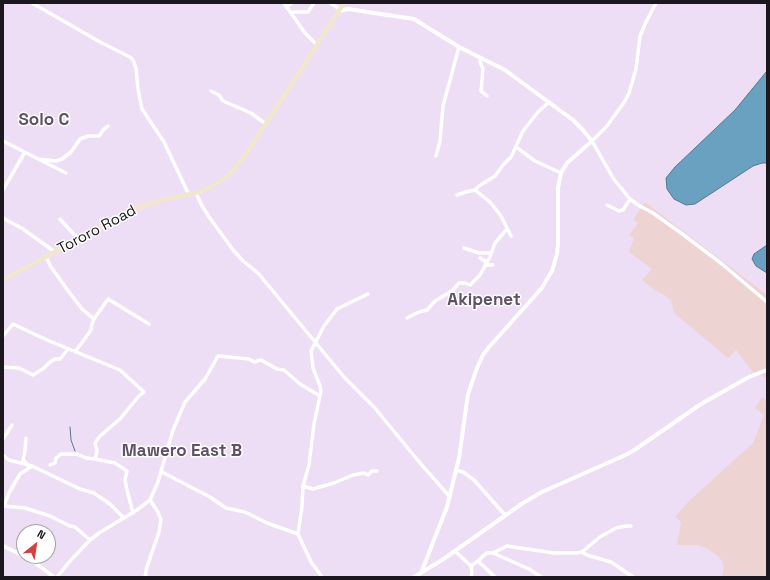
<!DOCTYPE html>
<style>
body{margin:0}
#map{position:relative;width:770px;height:580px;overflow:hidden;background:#eddef5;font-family:"Space Grotesk",sans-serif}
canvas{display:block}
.frame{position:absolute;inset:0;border:4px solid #1c171f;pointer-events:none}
.north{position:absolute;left:16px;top:524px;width:40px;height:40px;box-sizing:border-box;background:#fff;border:1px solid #a4a2a5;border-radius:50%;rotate:30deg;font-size:11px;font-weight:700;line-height:16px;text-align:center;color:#1c171f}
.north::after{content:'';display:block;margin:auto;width:14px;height:18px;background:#d24242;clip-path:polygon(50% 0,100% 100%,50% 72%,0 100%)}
</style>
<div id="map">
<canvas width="770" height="580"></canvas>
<div class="frame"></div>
<div class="north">N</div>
</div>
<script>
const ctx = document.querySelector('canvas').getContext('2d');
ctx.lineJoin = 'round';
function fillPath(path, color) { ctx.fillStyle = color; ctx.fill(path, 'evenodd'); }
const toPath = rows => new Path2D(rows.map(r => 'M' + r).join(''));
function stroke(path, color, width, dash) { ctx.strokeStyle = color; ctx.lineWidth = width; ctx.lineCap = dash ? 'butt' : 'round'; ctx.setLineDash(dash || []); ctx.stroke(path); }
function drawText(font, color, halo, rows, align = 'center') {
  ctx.font = font + ' "Space Grotesk",sans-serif'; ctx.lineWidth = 3; ctx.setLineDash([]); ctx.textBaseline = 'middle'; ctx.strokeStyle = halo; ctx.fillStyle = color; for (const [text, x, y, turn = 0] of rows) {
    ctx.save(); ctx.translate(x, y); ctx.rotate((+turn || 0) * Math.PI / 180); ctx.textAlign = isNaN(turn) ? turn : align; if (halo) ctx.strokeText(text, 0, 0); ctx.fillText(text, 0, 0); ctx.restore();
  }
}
const commercial = toPath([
 [645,202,767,295,767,379,761,375,753,372,736,350,728,358,674,313,671,300,666,296,653,289,642,280,652,269,629,252,634,238,629,235,638,223,633,220],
 [762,397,767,401,767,577,722,577,724,568,722,561,717,555,706,548,698,545,677,545,681,522,675,517,689,501,753,443,764,415,755,408]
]);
const water = toPath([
 [767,71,767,163,762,163,753,166,695,204,686,205,674,199,667,189,666,178,675,167,735,110,767,71],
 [767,245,767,273,756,266,752,259,754,254,767,245]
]);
const stream = toPath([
 [70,427,71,440,75,451]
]);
const minor = toPath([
 [32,3,100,42,130,57,133,60,136,68,138,89,142,109,164,142,189,195],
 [284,3,305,33,317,45],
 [330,3,340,9],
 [656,3,646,22,640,36,636,69,629,93,625,101,607,126,592,141,613,178,630,199,638,205,653,213,681,233,722,264,767,302],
 [286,7,292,3],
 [290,12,308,12,314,3],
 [481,58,480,62,483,69,481,91,487,96],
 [211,91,219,95,223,101,251,113,266,124],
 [3,141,66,173],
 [516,147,535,161,561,173],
 [436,156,440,141,443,106,459,47],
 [38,159,56,161,62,159,71,152,80,139,88,136,99,136,104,129,108,126],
 [3,190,25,152],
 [196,193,201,204,209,217,234,251,243,261,258,273,344,377,374,407,420,463,450,497],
 [457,195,466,192,475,190],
 [607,205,619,211,623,210,630,199],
 [3,218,23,229,55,252],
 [60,219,79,240],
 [511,236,501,216,490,202,475,190,479,186,495,176,503,165,511,157,523,131,538,112,549,102],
 [464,248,479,253,490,253],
 [46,257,51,267,69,292,82,309,94,319,92,324,91,330,75,352],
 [480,258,485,261,486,264],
 [486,265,493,265],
 [457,304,453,297,452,291,459,283,465,283,470,285,480,275,490,257,495,243,507,229],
 [407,318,419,312,427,310,435,301,452,291],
 [94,319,108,299,149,324],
 [3,336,13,324,47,340,120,370,144,392,138,397,120,419,100,436,95,443,97,451,95,459,115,463,127,471,125,480,127,490,133,513],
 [3,367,19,368,33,375,44,368,49,363,55,359,60,359,68,349],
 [26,438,25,451,23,460,26,463],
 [3,439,12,425],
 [3,455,9,460,32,466,80,489,94,493,110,504,124,518],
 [50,465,55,463,56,458,61,454,77,454,86,458,95,459],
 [456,470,463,472,474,480,505,515],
 [162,472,210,497,226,508,245,512,267,523,298,534],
 [303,486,313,489,334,483,353,475,364,473,368,475,372,471,377,471],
 [3,506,25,508,50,516,70,526,75,527,90,540],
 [4,506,9,493,20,474,32,466],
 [455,551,471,566,472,572,471,577],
 [582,552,587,555,611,562,633,577],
 [493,553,507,546,554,553,576,553,582,552,600,537,616,528,626,526,631,526],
 [478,561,495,577],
 [471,566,478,561,483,556,487,553,493,553,529,569,541,577],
 [57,577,70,561,90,540,99,533,137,510,150,500,158,482,173,430,185,402,205,379,218,356,249,359,254,362,261,360,277,369,284,370,300,384,320,396],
 [145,577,147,567,159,532,161,520,158,512,150,500],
 [322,577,311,562,298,534,302,506,303,486,309,465,314,424,321,391,320,386,313,368,311,351,324,326,337,309,368,294]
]);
const tertiary = toPath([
 [339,11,348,9,414,19,459,47,505,70,573,120,582,129,592,141,567,163,561,173,558,188,558,243,557,254,552,271,541,289,489,347,483,355,477,368,468,394,459,458,447,507,421,573],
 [3,546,24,556],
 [24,556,34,562,54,577],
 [414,577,442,560,523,503,542,492,621,457,633,451,701,404,749,377,767,370]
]);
const secondary = toPath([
 [3,280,134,209,162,200,196,193,213,186,229,175,245,156,344,3]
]);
const streetNames = [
 ["Tororo Road",97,230,-28]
];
const quarterNames = [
 ["Solo C",44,120],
 ["Akipenet",484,300],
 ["Mawero East B",182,451]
];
fillPath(commercial, '#eed3d3');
fillPath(water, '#6ba1c0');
stroke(water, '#537890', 1);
stroke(stream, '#537890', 1);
stroke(minor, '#fff', 3.5);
stroke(tertiary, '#fff', 4);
stroke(secondary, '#f2e6cf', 4.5);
drawText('15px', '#1c171f', '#fff', streetNames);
drawText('bold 17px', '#5e5264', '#fff', quarterNames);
</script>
